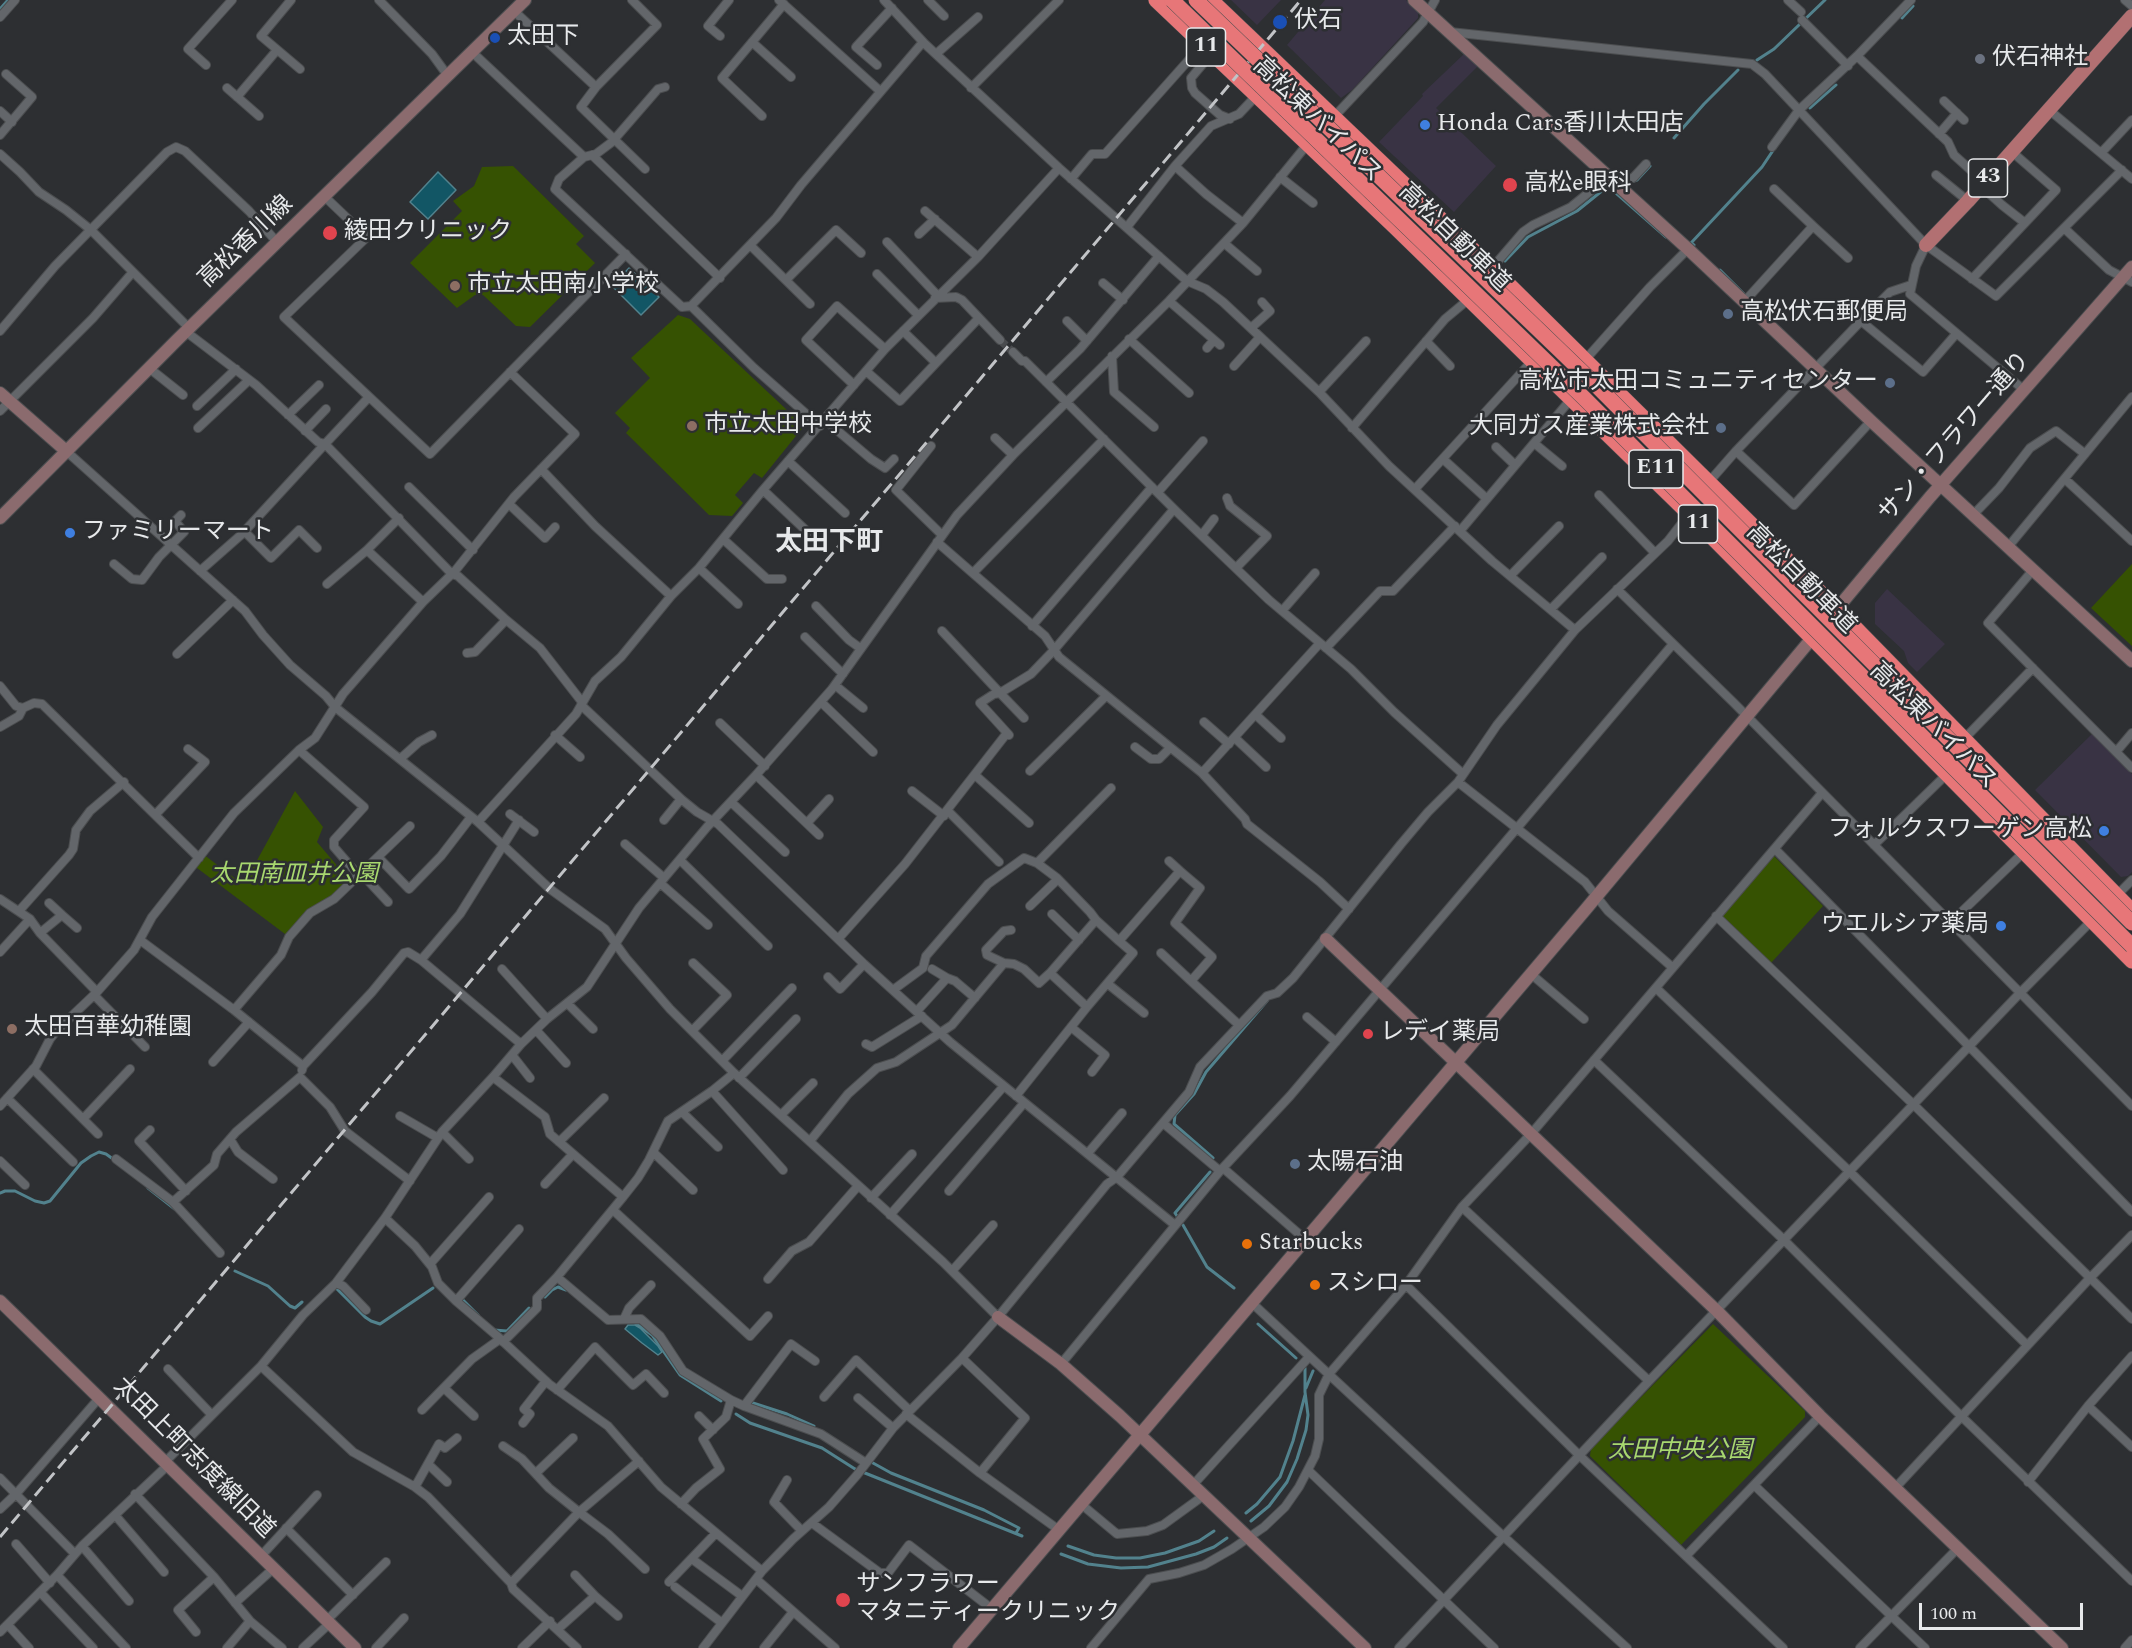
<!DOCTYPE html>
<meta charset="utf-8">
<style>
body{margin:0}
#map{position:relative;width:2132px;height:1648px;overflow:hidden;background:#2d2f32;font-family:Spectral,serif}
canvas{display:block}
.scale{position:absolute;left:1919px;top:1603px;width:164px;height:27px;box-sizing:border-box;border:3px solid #e7e9eb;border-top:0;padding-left:8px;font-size:18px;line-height:21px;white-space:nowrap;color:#e7e9eb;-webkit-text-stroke:4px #2d2f32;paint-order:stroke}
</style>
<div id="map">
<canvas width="2132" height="1648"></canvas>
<div class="scale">100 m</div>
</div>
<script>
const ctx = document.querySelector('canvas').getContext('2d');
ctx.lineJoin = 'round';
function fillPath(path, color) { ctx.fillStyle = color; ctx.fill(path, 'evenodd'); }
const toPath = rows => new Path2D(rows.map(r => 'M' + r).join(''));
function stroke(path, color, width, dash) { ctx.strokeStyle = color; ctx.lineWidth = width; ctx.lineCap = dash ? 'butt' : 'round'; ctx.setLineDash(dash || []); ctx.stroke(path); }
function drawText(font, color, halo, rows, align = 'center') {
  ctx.font = font + ' Spectral,"Noto Sans JP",serif'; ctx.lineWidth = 5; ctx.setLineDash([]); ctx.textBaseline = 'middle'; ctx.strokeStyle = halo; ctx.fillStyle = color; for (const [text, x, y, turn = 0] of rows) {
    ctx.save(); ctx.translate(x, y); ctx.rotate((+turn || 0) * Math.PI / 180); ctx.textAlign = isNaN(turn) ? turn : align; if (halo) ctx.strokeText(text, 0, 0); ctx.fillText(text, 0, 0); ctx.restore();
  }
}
const commercial = toPath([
 [1231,0,1281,0,1257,25],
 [1325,0,1406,0,1418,11,1418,18,1352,90,1341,98,1287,45],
 [1464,54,1478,66,1436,108,1496,166,1454,212,1379,142,1423,96,1422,94],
 [1887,589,1945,644,1917,672,1908,663,1904,651,1875,624,1875,603],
 [2092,734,2132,774,2132,872,2128,876,2121,877,2035,790]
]);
const green = toPath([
 [513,166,584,236,576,244,595,263,530,327,516,326,483,295,475,295,457,308,410,263,462,211,453,201,474,186,482,167],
 [678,315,690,319,804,426,762,478,754,473,735,495,743,503,732,516,709,515,626,433,630,428,615,413,650,378,631,358],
 [2132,564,2132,646,2091,608],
 [295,791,323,827,317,842,351,882,310,913,289,937,193,865,203,854,241,883,255,864],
 [1774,856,1823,906,1771,963,1721,915],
 [1713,1324,1805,1411,1805,1417,1681,1545,1590,1456,1591,1448]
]);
const water = toPath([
 [438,172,456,190,428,219,410,202,438,172],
 [629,268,659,297,641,315,612,286,629,268],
 [628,1325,635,1325,640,1328,658,1346,662,1352,658,1355,642,1343,625,1329,628,1325]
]);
const stream = toPath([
 [0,9,8,0],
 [1902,18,1913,6],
 [1757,60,1774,49,1825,0],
 [1810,108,1836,85],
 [1674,138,1704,104,1738,70],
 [1627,183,1637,180,1650,166],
 [1694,245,1691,243,1762,167,1774,149],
 [1505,261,1528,237,1577,211,1608,186,1666,237],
 [1720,270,1747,297],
 [1213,1158,1174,1124,1175,1115,1194,1094,1206,1072,1267,1001],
 [148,1188,176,1210],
 [0,1193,5,1191,15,1191,35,1201,44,1203,50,1201,81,1163,91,1156,99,1152,106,1154,113,1159],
 [1177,1216,1175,1213,1210,1172],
 [1183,1225,1207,1267,1234,1288],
 [235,1271,268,1286,290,1306,295,1308,302,1302],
 [335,1287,365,1317,371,1321,380,1324,433,1288],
 [545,1297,552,1290,558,1287,566,1290],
 [462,1299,478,1315],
 [635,1323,652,1335,680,1375,721,1401],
 [1258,1324,1296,1358],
 [494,1330,507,1331,529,1308],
 [1306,1388,1313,1371],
 [753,1403,787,1414,814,1426],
 [736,1414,750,1423,822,1448,855,1469,1022,1536],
 [873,1463,891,1473,984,1510,1019,1528,1016,1533],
 [1246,1513,1257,1504,1280,1477,1293,1441,1305,1395],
 [1251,1521,1269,1506,1287,1482,1297,1459,1306,1430,1308,1415,1305,1392,1305,1368],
 [1068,1546,1094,1555,1116,1558,1140,1558,1165,1553,1199,1541,1214,1531],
 [1061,1554,1088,1564,1121,1568,1148,1567,1196,1554,1214,1547,1227,1538]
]);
const streetTunnel = toPath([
 [1000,340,1013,352]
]);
const street = toPath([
 [291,0,261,36,300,69],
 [379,0,432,54,448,76],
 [779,0,880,91],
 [884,0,925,44,1059,168,1187,281,1206,289,1223,302,1319,392,1389,466,1492,561,1575,630],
 [928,0,944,16],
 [1788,0,1801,12],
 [2125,0,2132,6],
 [514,11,596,87,581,107,645,169],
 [0,17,15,0],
 [1802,20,1848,66],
 [1450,32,1752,64,1765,74,1926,245,1996,296,2122,170],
 [720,36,708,26,729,0],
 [752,42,791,77],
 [472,52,584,157],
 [1212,53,1191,78,1192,88,1195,93,1220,115,1230,119],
 [936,54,978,17],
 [1857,56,1948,142,1954,155,1984,182],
 [206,65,188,49,232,0],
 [877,65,856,47,892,8],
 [596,87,657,25,632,0],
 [665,87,658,89,612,142,596,154,584,157,559,179,555,189,682,307,691,306],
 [227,88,259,116],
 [971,88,1059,0],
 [237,97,277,50],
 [1944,101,1964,120],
 [2048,109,2132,179],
 [0,111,12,122],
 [762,116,722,78,784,4],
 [1332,119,1423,22,1435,0],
 [1939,134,1957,113],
 [0,135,32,97,6,74],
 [1772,147,1799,110,1857,56,1911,0],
 [2101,153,2132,120],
 [0,154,20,172,39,192,66,210,91,230,189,328],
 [592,155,720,278],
 [1175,166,1206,194,1243,223],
 [1936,175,1968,201],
 [1280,177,1313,203],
 [1071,179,1092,154,1105,154,1203,44],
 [1981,186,2002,205,2025,223],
 [1774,189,1813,226],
 [324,196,367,237,284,317,430,454,626,254],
 [925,211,978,257],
 [1127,227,1175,166,1211,126,1239,114,1257,95],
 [2064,228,2109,270,2132,282],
 [919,234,935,219],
 [887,242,937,295],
 [1224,243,1257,271],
 [750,245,810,304],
 [1926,245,1916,266,1910,294,2024,390],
 [1492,268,1523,232,1533,225,1571,207,1603,181,1633,178,1646,164],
 [877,274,918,315],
 [1972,279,2056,190,2011,151],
 [786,280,836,230,861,253],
 [1103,283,1123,300],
 [935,298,956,297,962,300,1000,340],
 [1169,301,1220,345],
 [1744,302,1813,226,1848,258],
 [1067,321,1087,341],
 [1861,321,1923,372,1956,334],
 [1251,328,1270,311,1262,302],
 [0,331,55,266,167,152,176,147,185,151,249,211,277,242],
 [185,331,256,385,318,442,325,444,242,534,200,571],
 [1129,339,1189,393],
 [1426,341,1450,366],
 [1207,348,1214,340],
 [1013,352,1022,361,1025,361,1177,512,1269,600,1351,669,1394,712,1463,774],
 [1112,356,1114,392,1154,427],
 [1585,360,1650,287,1688,249],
 [936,363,978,319],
 [1234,366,1260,337],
 [149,368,183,395],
 [866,371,900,401,936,363,903,331],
 [1046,382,1080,349,1159,256],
 [854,385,806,340,837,306,885,349],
 [1319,392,1366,341],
 [369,397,325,444,452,574,458,576,504,618,504,622,475,652,467,653],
 [197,406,236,369],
 [0,411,93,318,132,273],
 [288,415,319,385],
 [825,420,871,459,885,468,894,459],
 [820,426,754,368,691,306,776,218,801,185,923,42],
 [198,428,249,380],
 [1352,428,1445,319,1469,299],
 [305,431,326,409],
 [995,438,1013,455],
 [1534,443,1562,466],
 [931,446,896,490,942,535],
 [1496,447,1515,465],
 [65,450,245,611,263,635,290,665,326,696,335,707,478,822,550,889,605,929,626,958,670,1009,734,1073,943,1262,998,1317],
 [1736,451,1794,505,1871,421],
 [1443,459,1487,499],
 [788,461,845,513],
 [541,469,595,526,671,596],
 [2065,479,2132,541],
 [1708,483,1736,451,1861,321,1890,292,1911,285],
 [409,487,473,550],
 [1415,489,1532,361],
 [763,490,814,538],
 [1158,492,1203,441],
 [1599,495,1655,553],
 [1227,498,1230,506,1267,536,1236,568],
 [509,504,545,538,555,527],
 [1973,515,1999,488,2030,448,2056,431,2085,454],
 [244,531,271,558,299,530,317,548],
 [1460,531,1571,399],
 [1202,535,1214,519],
 [723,539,767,579,782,579],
 [937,542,1045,636,1059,657,1202,773,1320,643],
 [2008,547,2132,397],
 [367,550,399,518],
 [114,564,132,579,142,580,159,557,184,532,175,521,181,515],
 [699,568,738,604],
 [2033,570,1988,623,2132,768],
 [973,573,1104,439],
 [1510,576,1559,526],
 [327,584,367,550,423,602],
 [1617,589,1734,703,2132,1106],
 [816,606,849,640,860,648],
 [1551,609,1602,557],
 [1282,611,1315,573],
 [504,618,540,648,582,702],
 [1032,626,1152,487],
 [942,631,1000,693,1031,674,1054,650,1174,509],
 [805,637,843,674],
 [1326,648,1380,591,1393,591,1455,526],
 [177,654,233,600],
 [835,685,863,708],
 [0,686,16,706,23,708,34,703,42,704,199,858],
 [821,702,873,752],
 [581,705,681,799],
 [1256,715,1281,738],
 [1204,722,1229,744],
 [720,723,765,766],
 [0,727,19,716,23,708],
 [555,735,580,757],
 [1009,735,980,703,994,694,1000,693,1024,718],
 [1235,738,1266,767],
 [1964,739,2033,668],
 [1135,747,1151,759,1159,759,1170,748],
 [299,750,364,807,334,840,334,847,359,876],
 [2116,752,2132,733],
 [400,759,419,742,432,735],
 [1030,771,1106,696],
 [1202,773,1245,819,1247,824,1320,882,1349,909],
 [756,775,819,835],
 [975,775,1029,823],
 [1458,782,1585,882,1608,911,1672,967],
 [1111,788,1037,863,1057,878,1090,912,1096,920,1119,941],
 [912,791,944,816],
 [731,802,785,852],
 [948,811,999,862],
 [156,814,205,762,188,749],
 [510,814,534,832],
 [664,820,681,799,697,812,718,824,864,964,950,1042,1175,1225],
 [478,822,576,714,595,681,621,657,671,596,699,568,763,490,885,349,978,257,1059,168],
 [807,823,829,799],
 [625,844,664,878],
 [1874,845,1947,774],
 [1775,849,2132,1212],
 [378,857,409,889,441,856,471,817],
 [680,860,768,946],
 [1180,871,1200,888,1175,923,1212,957,1191,981,1239,1025],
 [362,874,388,902],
 [660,883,708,925],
 [0,899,30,919,40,933,97,992],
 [49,903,62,915],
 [1030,906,1058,879],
 [19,911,69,855,73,849,76,830,90,811,124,782],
 [1052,914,1079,940],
 [1716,916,1914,1105,2132,1319],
 [1951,922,2024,852],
 [40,933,62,915,77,928],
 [839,938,905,864,1007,733],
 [140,940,234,1010,303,1066,302,1070],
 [0,952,30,919],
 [1161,953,1191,981],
 [421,960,460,914,519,820],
 [1004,963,987,955,986,950,1004,931,1011,930],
 [502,969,547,1019],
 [932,969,947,978],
 [1531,974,1584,1019],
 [828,977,840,989,864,964],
 [1108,984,1144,1013],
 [1656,988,1850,1172,2027,1345],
 [893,990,923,968,926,956,988,884,1024,858,1037,863],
 [94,995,145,1047],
 [567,1003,593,1029],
 [1087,1007,1050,973,1096,920],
 [234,1010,281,955,289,937,310,913,334,899,410,826],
 [917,1011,947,978,955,981,975,998],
 [1307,1017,1336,1042],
 [1071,1027,1105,1055,1092,1072],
 [536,1030,566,1063],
 [692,1031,727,995,693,963],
 [866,1044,872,1047,922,1016],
 [512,1055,530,1078],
 [1594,1060,1785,1241,1961,1416,2132,1581],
 [722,1061,792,988],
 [213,1062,249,1022],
 [303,1066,372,992,404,953,408,952,421,960,521,1044],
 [33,1069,98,1134],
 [493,1077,545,1117,550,1134,623,1197,557,1277],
 [739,1078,796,1019],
 [712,1091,783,1170],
 [1016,1096,1087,1007,1133,953,1119,941,1180,871,1169,861],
 [7,1098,73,1162],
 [0,1106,36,1066,50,1039,57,1030,97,992,134,950,152,917,234,813,299,750,315,738,343,694,423,602,455,571,514,497,575,434,510,372],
 [682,1112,718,1147],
 [781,1115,813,1083],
 [400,1116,438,1138],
 [83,1119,130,1069],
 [1163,1123,1220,1171],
 [150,1130,139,1141,186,1191],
 [442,1132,469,1159],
 [230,1139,238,1152,273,1179],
 [810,1141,848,1094,877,1068,896,1062,952,1025,1004,963,1014,964,1024,969,1039,983,1050,973],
 [559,1142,604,1098],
 [653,1152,693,1190],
 [1088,1153,1122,1113],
 [116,1159,173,1202,220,1253],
 [0,1161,25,1185],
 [1223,1168,1306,1240],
 [545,1184,573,1154],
 [949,1191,1024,1103],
 [623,1197,638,1178,649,1160,668,1121,712,1091,734,1073],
 [871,1198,912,1154],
 [173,1202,214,1165,217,1154,236,1132,300,1077,330,1107,345,1131,410,1181],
 [1462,1207,1649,1381],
 [613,1210,750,1336,768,1316],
 [890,1215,1004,1086],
 [385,1218,415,1246,432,1267,438,1283,456,1301,496,1335,549,1384,608,1426,661,1487,762,1571],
 [430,1264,489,1197],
 [952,1271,993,1225],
 [768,1279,792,1251,809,1242,858,1186],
 [336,1283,343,1286,366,1310],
 [1406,1285,1579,1455,1783,1648],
 [456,1301,519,1229],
 [1252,1303,1503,1536,1627,1648],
 [624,1319,629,1308,651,1285],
 [503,1342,537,1308,537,1298,557,1277,608,1320,641,1319,660,1336,683,1371,731,1400,744,1406],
 [815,1361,791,1344,744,1406,821,1434,866,1463],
 [1061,1364,1220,1171,1290,1096,1673,644],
 [261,1366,353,1452,415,1487,428,1497,511,1583,513,1589,577,1648],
 [168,1369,211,1414],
 [444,1388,474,1416],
 [557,1390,595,1347,633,1385,646,1374,664,1393],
 [824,1397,856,1360,909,1410],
 [858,1398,893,1428],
 [2088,1406,2132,1447],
 [422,1410,472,1359,500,1339],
 [906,1414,980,1473,1025,1418,962,1358],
 [699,1416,713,1430],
 [523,1423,530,1414,524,1409,546,1381],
 [503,1446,522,1459,549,1488,579,1512,639,1461],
 [165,1462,261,1366,303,1315,336,1283,385,1218,442,1132,493,1077,521,1044,547,1019,587,987,639,908,707,827,756,775,832,689,957,515,1013,455,1169,301,1243,223,1310,141],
 [428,1464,447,1482],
 [1309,1471,1494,1648],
 [536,1473,573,1438],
 [980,1473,1059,1530],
 [0,1478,75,1554],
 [787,1480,774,1502,802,1531],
 [2028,1482,2088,1406,2132,1356],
 [1193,1485,1309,1357],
 [1754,1485,1925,1648],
 [415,1487,439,1444,445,1448,457,1438],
 [1896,1487,2090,1278,2132,1235],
 [135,1494,214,1577,250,1621,282,1648],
 [681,1504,696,1488,720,1469,703,1439,726,1417,731,1400],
 [1081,1504,1117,1534,1147,1531,1163,1525,1203,1496],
 [0,1509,16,1494,100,1397],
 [115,1515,164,1572],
 [812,1523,880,1573,888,1573,909,1545,992,1609],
 [286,1528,353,1595],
 [16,1544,50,1583],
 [82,1546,129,1601],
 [261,1556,317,1495],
 [1686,1556,1820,1416],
 [692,1559,742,1596],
 [57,1575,126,1648],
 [756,1579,835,1648],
 [669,1582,716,1533],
 [511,1583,579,1512,608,1534,645,1569],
 [675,1587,722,1623],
 [40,1592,93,1648],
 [595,1596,618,1616],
 [235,1603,274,1568],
 [327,1620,386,1562],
 [8,1625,29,1648],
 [558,1629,595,1596,575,1575],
 [0,1632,57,1575,82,1546,168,1465],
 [196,1632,178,1610,214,1577],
 [227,1648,250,1621],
 [303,1648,330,1623],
 [376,1648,404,1618],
 [522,1648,550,1621],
 [703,1648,762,1571,793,1539,829,1507,857,1475,893,1428,962,1358,998,1317,1107,1184,1117,1177,1189,1092,1200,1067,1267,996,1277,993,1293,978,1401,844,1428,812,1458,782,1497,725,1575,630,1668,541,1689,514],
 [764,1648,793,1612],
 [1091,1648,1149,1579,1179,1573,1204,1565,1232,1549,1264,1527,1285,1507,1299,1487,1315,1456,1319,1439,1319,1395,1329,1374,1406,1285,1462,1207,1531,1134,1822,793],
 [1399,1648,1649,1381,2020,993,2132,880],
 [1860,1648,1959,1547],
 [2125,1648,2132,1640]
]);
const secondary = toPath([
 [1414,0,1688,249,1871,421,2132,661],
 [0,393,65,450],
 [0,518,177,340,525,0],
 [1831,616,1930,497,2132,267],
 [1326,939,1717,1311,1820,1416,2062,1648],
 [0,1301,355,1648],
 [998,1317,1061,1364,1120,1416,1365,1648],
 [959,1648,1586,909,1818,631]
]);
const primary = toPath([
 [1926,245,1968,201,2132,16]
]);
const highway = toPath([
 [1156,0,1396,228,1689,514,2132,961],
 [1211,0,1492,268,1837,609,2132,911]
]);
const rail = toPath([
 [0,1537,1301,0]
]);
const highwayBridge = toPath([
 [1172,0,1585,399,2132,946],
 [1196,0,1598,387,2132,923]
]);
const markers = [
 [1280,22,8,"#1a4fb4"],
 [495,38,6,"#1a4fb4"],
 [1980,59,6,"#6b7280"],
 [1425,125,6,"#3f7fe0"],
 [1510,185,8,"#e0444e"],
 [330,233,8,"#e0444e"],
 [455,286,6,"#8d6e63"],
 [1728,314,6,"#5c6f8a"],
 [1890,383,6,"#5c6f8a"],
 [692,426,6,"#8d6e63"],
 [1721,428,6,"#5c6f8a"],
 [70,533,6,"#3f7fe0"],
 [2104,831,6,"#3f7fe0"],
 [2001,926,6,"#3f7fe0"],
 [12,1029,6,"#8d6e63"],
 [1368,1034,6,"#e0444e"],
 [1295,1164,6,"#5c6f8a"],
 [1247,1244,6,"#e8710a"],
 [1315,1285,6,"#e8710a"],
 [843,1600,8,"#e0444e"]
];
const shields = [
 [1206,47,39],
 [1988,178,39],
 [1656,469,54],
 [1698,524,39]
];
const shieldNames = [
 ["11",1206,47],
 ["43",1988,178],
 ["E11",1656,469],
 ["11",1698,524]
];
const poiNames = [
 ["伏石",1294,22],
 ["太田下",507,38],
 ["伏石神社",1992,59],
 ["Honda Cars香川太田店",1437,125],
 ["高松e眼科",1524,185],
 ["綾田クリニック",344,233],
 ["市立太田南小学校",467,286],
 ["高松伏石郵便局",1740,314],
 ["高松市太田コミュニティセンター",1878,383,"right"],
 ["市立太田中学校",704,426],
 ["大同ガス産業株式会社",1709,428,"right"],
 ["ファミリーマート",82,533],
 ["フォルクスワーゲン高松",2092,831,"right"],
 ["ウエルシア薬局",1989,926,"right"],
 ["太田百華幼稚園",24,1029],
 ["レデイ薬局",1380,1034],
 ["太陽石油",1307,1164],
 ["Starbucks",1259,1244],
 ["スシロー",1327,1285],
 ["サンフラワー",856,1586],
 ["マタニティークリニック",856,1614]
];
const streetNames = [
 ["高松東バイパス",1316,121,44],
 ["高松自動車道",1453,239,44],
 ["高松香川線",247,243,-44],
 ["サン・フラワー通り",1956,438,-49],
 ["高松自動車道",1800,580,45],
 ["高松東バイパス",1932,727,45],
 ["太田上町志度線旧道",193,1459,45]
];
const parkNames = [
 ["太田南皿井公園",294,876],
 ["太田中央公園",1680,1452]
];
const quarterNames = [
 ["太田下町",829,545]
];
fillPath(commercial, '#393344');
fillPath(green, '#365202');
fillPath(water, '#125665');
stroke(water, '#52828d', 1.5);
stroke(stream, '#52828d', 3);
stroke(streetTunnel, '#494b4e', 8, [8, 4]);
stroke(street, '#4c4e50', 10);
stroke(secondary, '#4c4e50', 14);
stroke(primary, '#4c4e50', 15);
stroke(highway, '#4c4e50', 16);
stroke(street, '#63666a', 8);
stroke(secondary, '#8b6b6e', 12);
stroke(primary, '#b27072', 14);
stroke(highway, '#e77678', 15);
stroke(rail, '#c2c4c7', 3, [12, 6]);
stroke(highwayBridge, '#4c4e50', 16, []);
stroke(highwayBridge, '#e77678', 15);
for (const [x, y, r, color] of markers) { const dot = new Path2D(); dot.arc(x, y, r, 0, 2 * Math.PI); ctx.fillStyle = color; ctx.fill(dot); stroke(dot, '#2d2f32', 2); }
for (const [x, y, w] of shields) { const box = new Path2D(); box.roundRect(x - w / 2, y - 19, w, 38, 4.5); ctx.fillStyle = '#2d2f32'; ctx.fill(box); stroke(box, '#e7e9eb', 1.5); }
drawText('bold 22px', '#e7e9eb', null, shieldNames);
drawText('24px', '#e7e9eb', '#2d2f32', poiNames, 'left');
drawText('24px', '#e7e9eb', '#2d2f32', streetNames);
drawText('italic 24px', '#a8d86f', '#2d2f32', parkNames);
drawText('bold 27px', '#e7e9eb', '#2d2f32', quarterNames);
</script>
